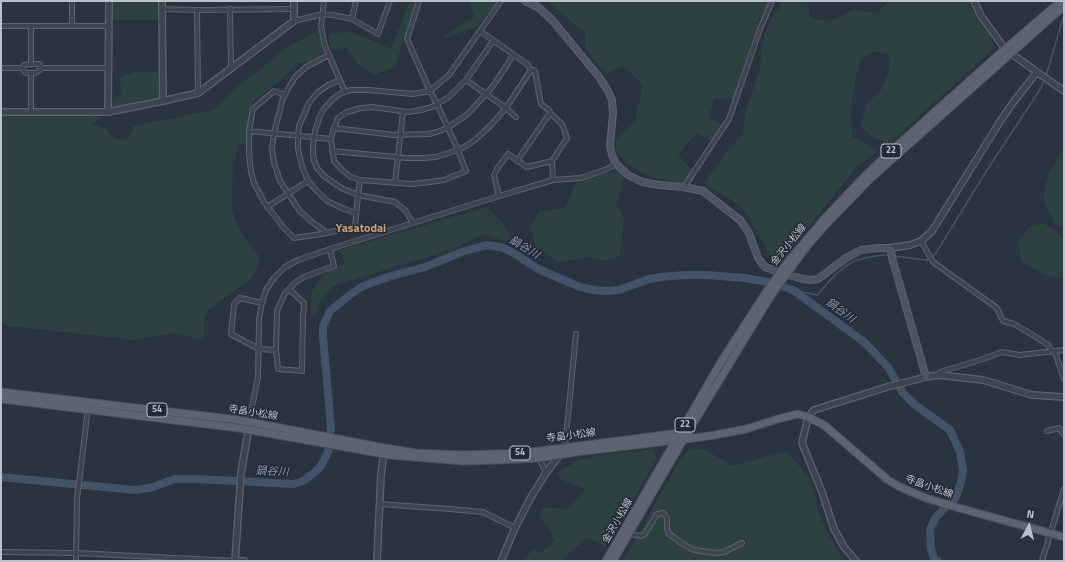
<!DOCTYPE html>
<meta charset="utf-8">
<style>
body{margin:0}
#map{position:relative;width:1065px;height:562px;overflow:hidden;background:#2a3340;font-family:"Titillium Web",sans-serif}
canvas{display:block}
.frame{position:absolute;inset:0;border:2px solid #bbc0ca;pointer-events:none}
.north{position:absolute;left:1009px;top:506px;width:40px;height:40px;-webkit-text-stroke:3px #232a36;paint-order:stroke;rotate:7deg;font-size:11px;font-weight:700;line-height:16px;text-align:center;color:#bbc0ca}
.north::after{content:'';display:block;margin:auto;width:14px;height:18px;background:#bbc0ca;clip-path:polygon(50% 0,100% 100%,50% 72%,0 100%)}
</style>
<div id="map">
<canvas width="1065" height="562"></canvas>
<div class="frame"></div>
<div class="north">N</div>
</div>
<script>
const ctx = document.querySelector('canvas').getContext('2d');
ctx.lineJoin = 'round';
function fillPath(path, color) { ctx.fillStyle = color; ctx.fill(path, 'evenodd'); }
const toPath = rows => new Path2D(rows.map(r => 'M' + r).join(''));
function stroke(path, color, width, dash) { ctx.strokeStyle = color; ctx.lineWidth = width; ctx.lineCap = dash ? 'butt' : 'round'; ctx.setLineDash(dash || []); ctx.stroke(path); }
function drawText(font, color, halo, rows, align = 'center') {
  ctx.font = font + ' "Titillium Web","Noto Sans JP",sans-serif'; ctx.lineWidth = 3; ctx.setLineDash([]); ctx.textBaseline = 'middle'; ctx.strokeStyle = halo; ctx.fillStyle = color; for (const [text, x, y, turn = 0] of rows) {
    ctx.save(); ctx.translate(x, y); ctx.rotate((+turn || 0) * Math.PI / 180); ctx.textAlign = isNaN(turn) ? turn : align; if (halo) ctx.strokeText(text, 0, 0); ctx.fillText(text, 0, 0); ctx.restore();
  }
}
const green = toPath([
 [113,1,159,1,160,20,113,20],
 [410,1,416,1,395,67,374,75,358,64,346,48,331,50,329,35,347,31,367,38,391,49],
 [470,1,494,1,494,5,479,26,445,38,442,37,474,17],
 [563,1,769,1,757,26,734,99,714,98,709,118,723,125,711,142,697,133,678,155,692,170,683,183,650,177,627,164,616,151,616,139,635,120,643,86,624,65,607,74,585,49,585,33,548,2],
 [782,1,807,1,810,18,831,21,855,9,877,13,887,3,887,1,969,1,970,6,994,44,993,49,889,144,872,137,861,126,866,103,880,92,890,67,888,55,874,51,861,59,854,85,851,113,853,137,879,150,858,165,792,248,773,259,764,244,742,207,704,183,724,156,742,134,746,111,759,72,764,34],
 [322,32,322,55,308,62,298,63,275,85,252,103,247,128,246,145,239,144,233,167,232,209,239,230,257,253,259,262,255,273,247,282,209,309,205,317,204,340,174,333,135,340,8,326,1,322,1,116,92,116,101,117,92,124,105,128,115,139,127,139,134,126,213,110,240,85,283,50,313,33],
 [135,72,159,72,160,73,160,98,114,108,113,107,113,102,114,99,121,93,120,77],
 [1064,146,1064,229,1055,224,1043,200,1046,179],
 [615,171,624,176,617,203,624,219,620,256,602,261,588,257,558,262,536,247,530,227,539,211,565,208,576,182],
 [487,207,504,224,512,240,507,242,484,234,451,250,333,286,317,307,317,316,311,315,312,291,324,274,344,264,340,250],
 [1044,223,1064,238,1064,278,1057,278,1045,275,1021,261,1018,241,1030,226],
 [691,448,706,450,732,466,787,451,811,480,820,516,831,539,844,561,623,561,679,461],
 [652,449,657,458,610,541,605,546,587,538,560,561,522,561,533,549,540,553,555,541,547,524,539,519,543,507,568,509,585,489,560,479,557,473,579,460,601,455]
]);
const stream = toPath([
 [1046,76,1064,15],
 [894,256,927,260,929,259],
 [932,257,936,253,987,170,1041,88,1044,80],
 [793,290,817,295,836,274,846,266,854,261,869,257,883,255,890,256]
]);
const river = toPath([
 [1,477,134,490,150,488,175,479,196,479,294,484,303,481,314,473,321,466,328,452,331,427,323,337,323,326,330,311,351,294,363,286,391,276,425,267,462,252,486,245,501,247,512,252,538,269,580,287,594,290,607,291,619,290,649,279,661,277,685,275,707,275,745,278,768,282,793,290,864,342,888,367,903,393,914,404,950,430,960,452,963,470,961,482,956,497,936,517,930,529,931,549,934,559,938,561]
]);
const minor = toPath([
 [72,1,72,26],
 [324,1,321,27,325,46,329,55],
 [419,1,407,39,430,91,437,104,458,150,466,171,444,180,430,182,412,184,360,180,351,177,342,170,334,161,331,139,334,128,338,118,347,112,361,108,372,107,408,112,421,110,432,107,437,104,449,97,466,80,493,41],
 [162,9,197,10,294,9],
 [230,9,231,68],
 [197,10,198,93],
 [352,19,356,1],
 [294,21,323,14,333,15,352,19,378,34,390,1],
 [1,26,109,26],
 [31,64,31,26],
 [1,68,22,68,24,65,31,64,39,64,41,68,40,70,35,73,26,73,22,68],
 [41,68,109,68],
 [340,80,328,85,317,93,309,103,299,126,298,136,298,149,302,166,308,181,317,191,327,201,344,209,356,213],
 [466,80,506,108,516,117],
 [285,95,274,91,253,109,249,131,249,153,251,172,254,183,264,202,284,228,294,238,321,234,355,227,358,195,360,180],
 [31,112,31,73],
 [334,128,394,135,429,134,437,132,447,128,468,114,493,86,507,65,513,55],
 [249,131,331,139],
 [332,151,407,158,424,158,436,157,458,150,466,146,475,140,490,126,506,108,531,70,527,64,480,31],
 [517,161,550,113],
 [552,161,553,180],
 [395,183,403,111],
 [684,187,729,119,760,29,772,1],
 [499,196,494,175,497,169,508,154,527,167,552,161,567,138,562,124,550,113,549,110,541,104,535,72,534,70,531,70],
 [267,207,308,181],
 [413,223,405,210,395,202,358,195,341,188,324,176,317,168,314,161,313,154,313,145,315,131,320,116,323,110,333,99,340,94,350,90,369,90,413,94,430,91,449,75,501,1],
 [326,232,312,222,299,210,280,181,274,163,272,149,274,133,283,98,295,77,306,67,329,55,345,92],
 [921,241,933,262,997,308,1003,321,1014,324,1036,337,1048,345,1052,351,1055,352,1064,379],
 [289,289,304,303,303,318,302,371,278,369,276,350,277,311,285,293,296,282,304,277,334,266,330,249],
 [262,303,240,298,234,304,231,334,259,349,276,350],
 [939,375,940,372,980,360,1002,352,1020,355,1064,350],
 [249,422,258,377,259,319,262,303,266,290,274,278,285,267,298,260,330,249,499,196,553,180,581,178,607,169,616,164],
 [1047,431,1059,428,1064,435],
 [565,447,576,334],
 [539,458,546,473],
 [379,504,450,509,483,512,515,528],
 [629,534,641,536,645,534,657,514,663,513,667,518,667,528,669,534,686,546,694,550,716,553,724,552,742,543],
 [1,552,76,553,235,561],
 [76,561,77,499,88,408],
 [1042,561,1064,489]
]);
const tertiary = toPath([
 [162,1,163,101],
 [974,1,981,16,1005,49,1037,72,1064,91],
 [1,112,108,112,163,101,198,93,205,88,294,21,294,1],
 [108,112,109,1],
 [890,248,910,245,921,241,932,231,1001,120,1015,100,1037,72],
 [235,561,241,473,249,427],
 [235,561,244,561],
 [377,561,381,474,384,452],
 [501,561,515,528,531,497,546,473,561,453],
 [856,561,844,547,834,529,822,492,802,443,808,417,814,410,887,387,926,377,939,375,983,380,1032,395,1064,397]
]);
const secondary = toPath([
 [525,1,538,7,553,21,599,77,608,91,612,100,613,113,610,146,612,155,616,164,628,175,642,182,659,185,684,187,703,191,740,220,749,233,758,258,765,267,782,273,803,279,811,280,818,279,846,258,861,250,878,248,890,248,893,261,926,377]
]);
const primary = toPath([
 [787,263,826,217,864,177,891,151,1005,49,1061,1],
 [793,265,807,246,830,220,869,180,1064,6],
 [1,392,239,420,385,448,416,453,463,455,524,453,680,433,692,437],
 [1,399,239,428,390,455,463,461,499,460,539,458,576,452,694,438,715,435,746,429,778,419,798,414,808,417,824,425,888,480,898,486,909,491,926,498,959,508,1064,537],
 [606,561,721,362,767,291],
 [613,561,686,435,772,294]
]);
const primaryBridge = toPath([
 [767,291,787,263],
 [772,294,793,265]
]);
const shields = [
 [891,151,20],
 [157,410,20],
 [685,425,20],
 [520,453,20]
];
const shieldNames = [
 ["22",891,151],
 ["54",157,410],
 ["22",685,425],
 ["54",520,453]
];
const streetNames = [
 ["金沢小松線",789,245,-51],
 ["寺畠小松線",253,413,9],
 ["寺畠小松線",571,436,-7],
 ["寺畠小松線",929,487,20],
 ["金沢小松線",618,521,-60]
];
const waterNames = [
 ["鍋谷川",524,248,31],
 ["鍋谷川",840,311,36],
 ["鍋谷川",272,472,2]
];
const quarterNames = [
 ["Yasatodai",361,229]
];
fillPath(green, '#2d4042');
stroke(stream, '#445268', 1.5);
stroke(river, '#445268', 8);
stroke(minor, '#5c636e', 6);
stroke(tertiary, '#5c636e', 8);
stroke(secondary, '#5c636e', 8);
stroke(primary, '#484e5a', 9);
stroke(minor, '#3e4550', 4);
stroke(tertiary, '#3e4550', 5.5);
stroke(secondary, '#4d5463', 6);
stroke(primary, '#5d6470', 7);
stroke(primaryBridge, '#484e5a', 9, []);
stroke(primaryBridge, '#5d6470', 7);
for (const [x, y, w] of shields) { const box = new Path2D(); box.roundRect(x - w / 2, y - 7, w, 14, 3); ctx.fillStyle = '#232a36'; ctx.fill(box); stroke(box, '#bbc0ca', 1); }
drawText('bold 9px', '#bbc0ca', null, shieldNames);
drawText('10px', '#bbc0ca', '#232a36', streetNames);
drawText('italic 11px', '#8696ad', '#232a36', waterNames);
drawText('bold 12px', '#ca9e77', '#232a36', quarterNames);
</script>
